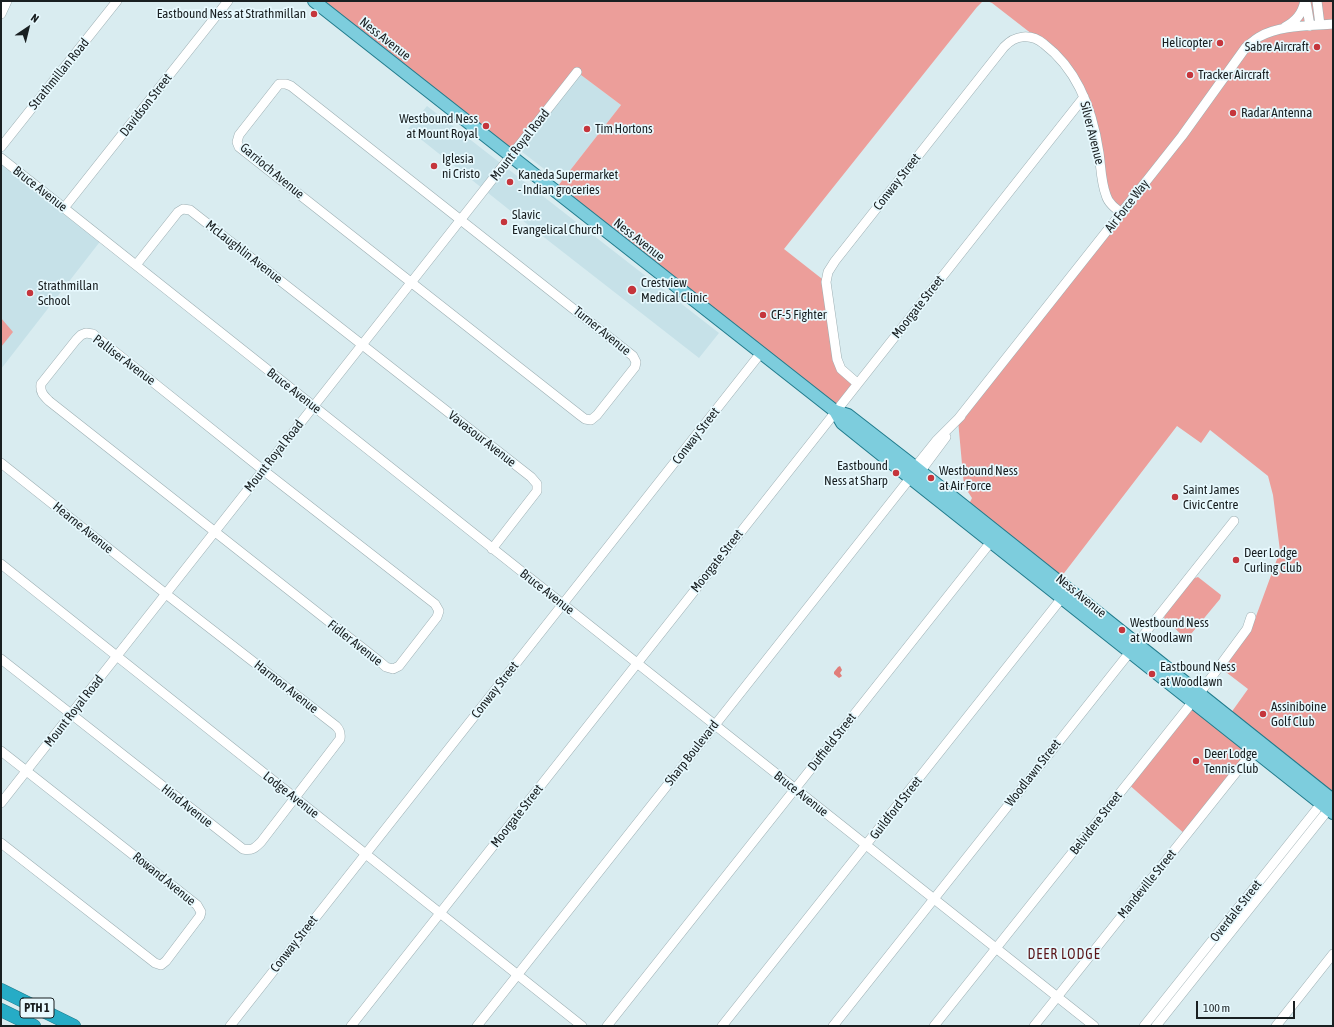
<!DOCTYPE html>
<html>
<head>
<meta charset="utf-8">
<style>
  body { margin:0 }
  #map { position:relative; width:1334px; height:1027px; overflow:hidden; background:#d9ecf0; font-family:"Asap Condensed",sans-serif }
  canvas { display:block }
  .frame { position:absolute; inset:0; border:2px solid #191f21; pointer-events:none }
  .north { position:absolute; left:8px; top:8px; width:40px; height:40px; -webkit-text-stroke:3px #e7f9fe; paint-order:stroke; rotate:35deg; font-size:11px; font-weight:700; line-height:16px; text-align:center; color:#191f21 }
  .north::after { content:''; display:block; margin:auto; width:14px; height:18px; background:#191f21; clip-path:polygon(50% 0,100% 100%,50% 72%,0 100%) }
  .scale { position:absolute; left:1196px; top:1001px; width:99px; height:18px; box-sizing:border-box; border:2px solid #191f21; border-top:0; padding-left:5px; font-size:12px; line-height:14px; white-space:nowrap; color:#191f21; -webkit-text-stroke:3px #e7f9fe; paint-order:stroke }
</style>
</head>
<body>
<div id="map">
<canvas width="1334" height="1027"></canvas>
<div class="frame"></div>
<div class="north">N</div>
<div class="scale">100 m</div>
</div>
<script>
const c = document.querySelector('canvas').getContext('2d');
c.lineJoin = 'round';
function fill(path, color) {
  c.fillStyle = color;
  c.fill(path, 'evenodd');
}
function strokePath(path, color, width, dash) {
  c.strokeStyle = color;
  c.lineWidth = width;
  c.lineCap = dash ? 'butt' : 'round';
  c.setLineDash(dash || []);
  c.stroke(path);
}
function label(font, color, halo, rows, align = 'center') {
  c.font = font + ' "Asap Condensed",sans-serif';
  c.lineWidth = 3.5;
  c.setLineDash([]);
  c.textBaseline = 'middle';
  c.strokeStyle = halo;
  c.fillStyle = color;
  for (const [text, x, y, turn = 0] of rows) {
    c.save();
    c.translate(x, y);
    c.rotate((+turn || 0) * Math.PI / 180);
    c.textAlign = isNaN(turn) ? turn : align;
    if (halo) c.strokeText(text, 0, 0);
    c.fillText(text, 0, 0);
    c.restore();
  }
}
const built = new Path2D(`
  M577 72 621 105 561 182 517 148Z
  M427 106 719 333 699 358 527 224 408 129Z
  M1 158 102 239 1 369Z`);
const green = new Path2D(`
  M315 1H986L982 2 977 7 784 249 826 282 837 359 857 383 835 411 554 191 621 105 577 72 511 157Z
  M987 1H1333V800L1228 717 1248 689 1218 666 1255 619 1280 551 1273 495 1268 476 1210 430 1201 443 1177 426 1058 581 969 504 972 498 964 486 958 420 1122 213 1111 204 1084 97 1050 48 992 3Z
  M1 318 13 332 1 347Z
  M1198 577 1221 595 1220 599 1191 634 1185 638 1164 618 1167 609 1192 579Z
  M1192 702 1254 750 1186 835 1127 783Z`);
const water = new Path2D(`
  M840 666 842 670 840 673 842 676 839 678 834 674V672L838 667Z`);
const minor = new Path2D(`
  M1317 1 1320 25
  M1306 2 1310 26
  M1 14 7 1
  M1285 27C1296 21 1302 14 1305 1
  M279 84H286L291 86 633 356 636 362 635 367 597 415 591 420 585 419 581 416 239 147 237 142 239 135Z
  M1 147 117 1
  M1 158 1094 1026
  M64 208 228 1
  M136 265 178 212 183 209 190 210 531 477 537 484V491L492 549
  M86 333 93 334 99 339 263 470 435 604 439 611 437 617 399 666 393 669 386 667 379 661 49 401C43 395 40 392 41 384L76 340 81 335Z
  M857 383 841 369 837 359 826 282 828 272 835 261 1004 47C1015 35 1031 33 1044 44 1078 70 1093 112 1099 153 1101 167 1101 182 1106 195 1108 203 1115 208 1122 213
  M958 419 1182 136 1246 47C1250 44 1254 40 1259 37 1280 25 1309 26 1333 24
  M1 463 166 594 336 726C340 730 341 733 340 739L261 842C255 848 252 851 243 849L1 659
  M917 476 946 437
  M1 564 582 1026
  M1 751 197 905 201 912 200 916 166 961 161 965 155 963 1 843
  M1 803 577 72
  M230 1026 760 354
  M351 1026 1084 97
  M477 1026 907 482 908 476 936 441 961 416
  M607 1026 994 538
  M722 1026 1065 594
  M833 1026 1234 521
  M934 1026 1202 690 1247 629 1251 617
  M1034 1026 1258 745
  M1144 1026 1324 800
  M1156 1026 1332 805
  M1276 1026 1333 954`);
const major = new Path2D(`
  M314 1 835 411 842 423 908 476 1333 813
  M835 411 848 415 915 467 1333 800`);
const highway = new Path2D(`
  M1 990 74 1026
  M1 1010 34 1026`);
const markers = [
  [314,14,4,"#c5353c"],
  [1220,43,4,"#c5353c"],
  [1317,47,4,"#c5353c"],
  [1190,75,4,"#c5353c"],
  [1233,113,4,"#c5353c"],
  [486,126,4,"#c5353c"],
  [587,129,4,"#c5353c"],
  [434,166,4,"#c5353c"],
  [510,182,4,"#c5353c"],
  [504,222,4,"#c5353c"],
  [632,290,5,"#c5353c"],
  [30,293,4,"#c5353c"],
  [763,315,4,"#c5353c"],
  [896,473,4,"#c5353c"],
  [931,478,4,"#c5353c"],
  [1175,497,4,"#c5353c"],
  [1236,560,4,"#c5353c"],
  [1122,630,4,"#c5353c"],
  [1152,674,4,"#c5353c"],
  [1263,714,4,"#c5353c"],
  [1196,761,4,"#c5353c"]
];
const shields = [
  [37,1008,34]
];
const shieldNames = [
  ["PTH 1",37,1008]
];
const poiNames = [
  ["Eastbound Ness at Strathmillan",306,14,"right"],
  ["Helicopter",1212,43,"right"],
  ["Sabre Aircraft",1309,47,"right"],
  ["Tracker Aircraft",1198,75],
  ["Radar Antenna",1241,113],
  ["Westbound Ness",478,119,"right"],
  ["at Mount Royal",478,134,"right"],
  ["Tim Hortons",595,129],
  ["Iglesia",442,159],
  ["ni Cristo",442,174],
  ["Kaneda Supermarket",518,175],
  ["- Indian groceries",518,190],
  ["Slavic",512,215],
  ["Evangelical Church",512,230],
  ["Crestview",641,283],
  ["Medical Clinic",641,298],
  ["Strathmillan",38,286],
  ["School",38,301],
  ["CF-5 Fighter",771,315],
  ["Eastbound",888,466,"right"],
  ["Ness at Sharp",888,481,"right"],
  ["Westbound Ness",939,471],
  ["at Air Force",939,486],
  ["Saint James",1183,490],
  ["Civic Centre",1183,505],
  ["Deer Lodge",1244,553],
  ["Curling Club",1244,568],
  ["Westbound Ness",1130,623],
  ["at Woodlawn",1130,638],
  ["Eastbound Ness",1160,667],
  ["at Woodlawn",1160,682],
  ["Assiniboine",1271,707],
  ["Golf Club",1271,722],
  ["Deer Lodge",1204,754],
  ["Tennis Club",1204,769]
];
const streetNames = [
  ["Ness Avenue",385,39,38],
  ["Strathmillan Road",59,74,-51],
  ["Davidson Street",146,105,-52],
  ["Silver Avenue",1092,133,76],
  ["Mount Royal Road",520,145,-52],
  ["Garrioch Avenue",272,171,40],
  ["Conway Street",897,182,-52],
  ["Bruce Avenue",40,189,38],
  ["Air Force Way",1127,206,-52],
  ["Ness Avenue",639,240,38],
  ["McLaughlin Avenue",244,252,38],
  ["Moorgate Street",918,307,-52],
  ["Turner Avenue",602,331,39],
  ["Palliser Avenue",124,360,37],
  ["Bruce Avenue",294,391,38],
  ["Conway Street",696,436,-52],
  ["Vavasour Avenue",482,439,38],
  ["Mount Royal Road",274,456,-52],
  ["Hearne Avenue",83,528,39],
  ["Moorgate Street",717,561,-52],
  ["Bruce Avenue",547,592,38],
  ["Ness Avenue",1081,596,39],
  ["Fidler Avenue",355,643,38],
  ["Harmon Avenue",286,687,38],
  ["Conway Street",495,690,-52],
  ["Mount Royal Road",74,711,-52],
  ["Duffield Street",832,742,-52],
  ["Sharp Boulevard",692,753,-52],
  ["Woodlawn Street",1033,773,-52],
  ["Bruce Avenue",801,794,38],
  ["Lodge Avenue",291,795,38],
  ["Hind Avenue",187,806,38],
  ["Guildford Street",896,808,-52],
  ["Moorgate Street",517,816,-52],
  ["Belvidere Street",1096,823,-52],
  ["Rowand Avenue",164,879,39],
  ["Mandeville Street",1147,884,-51],
  ["Overdale Street",1236,911,-52],
  ["Conway Street",294,944,-52]
];
const neighbourhoodNames = [
  ["DEER LODGE",1064,955]
];
fill(built, '#c6e1e8');
fill(green, '#ec9e9a');
fill(water, '#e17e7a');
strokePath(minor, '#9caeb2', 10);
strokePath(major, '#217b8c', 14);
strokePath(highway, '#217b8c', 14);
strokePath(minor, '#fff', 9);
strokePath(major, '#7dcddd', 12);
strokePath(highway, '#26acc6', 13);
for (const [x, y, r, color] of markers) {
  const dot = new Path2D();
  dot.arc(x, y, r, 0, 2 * Math.PI);
  c.fillStyle = color;
  c.fill(dot);
  strokePath(dot, '#e7f9fe', 1.5);
}
for (const [x, y, w] of shields) {
  const box = new Path2D();
  box.roundRect(x - w / 2, y - 10, w, 20, 3);
  c.fillStyle = '#e7f9fe';
  c.fill(box);
  strokePath(box, '#191f21', 1);
}
label('bold 12px', '#191f21', null, shieldNames);
label('13px', '#191f21', '#e7f9fe', poiNames, 'left');
label('13px', '#191f21', '#e7f9fe', streetNames);
c.letterSpacing = '1px';
label('14px', '#5b1619', '#e7f9fe', neighbourhoodNames);
c.letterSpacing = '0px';
</script>
</body>
</html>
